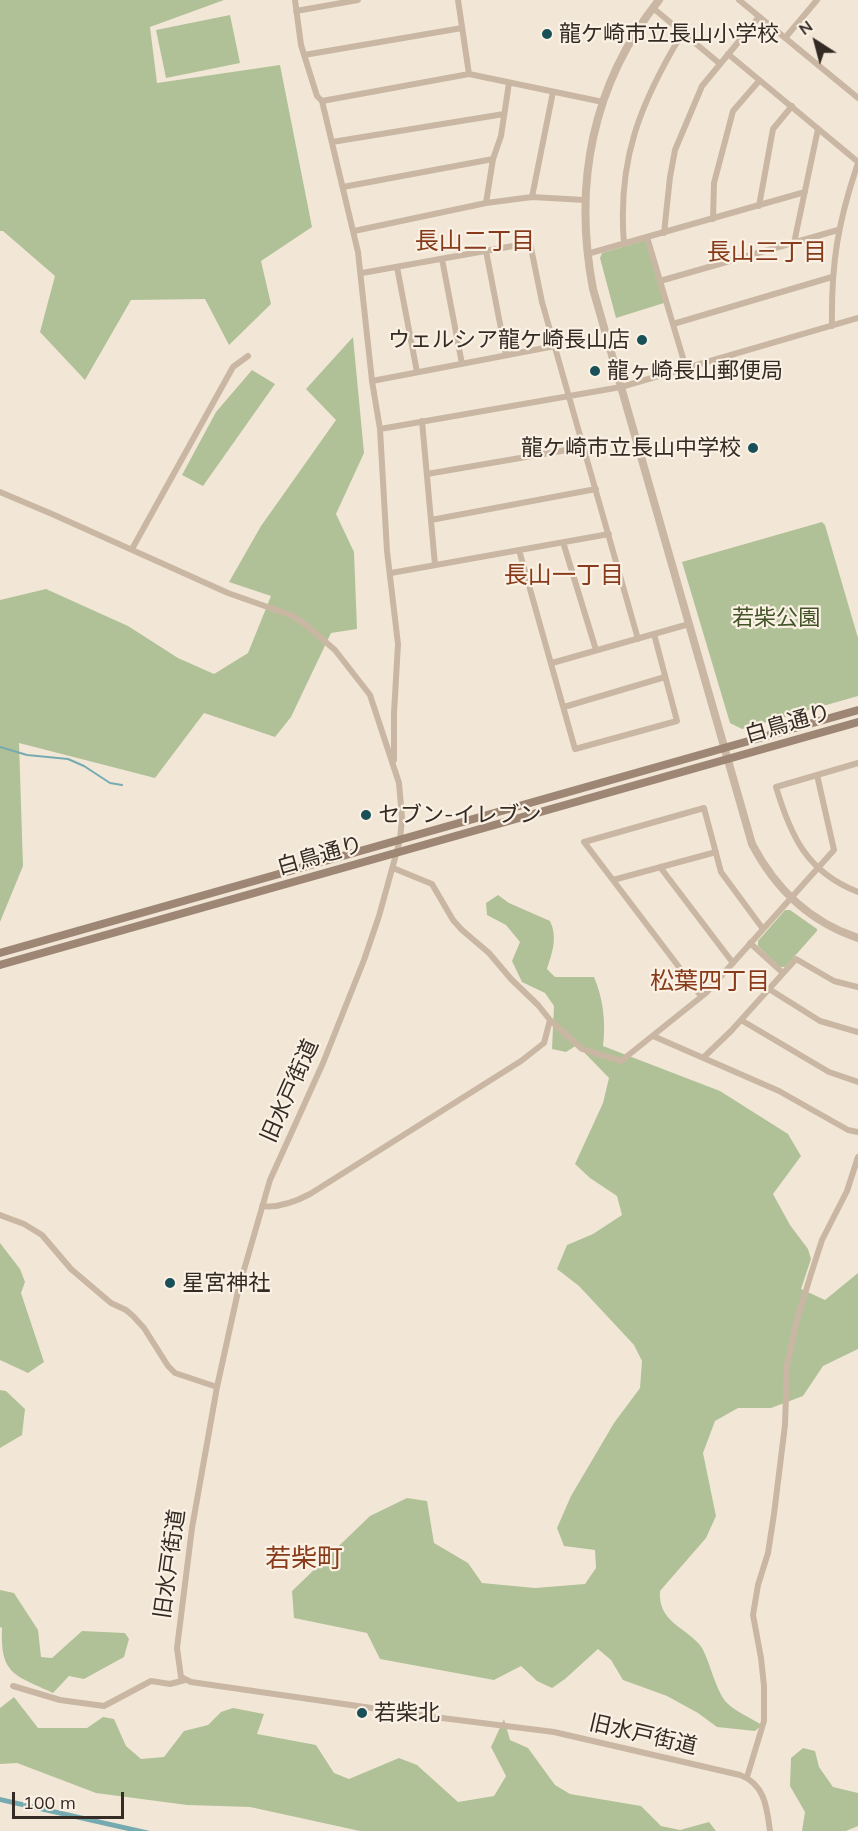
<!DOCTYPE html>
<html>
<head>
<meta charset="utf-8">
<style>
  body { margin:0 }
  #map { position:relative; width:858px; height:1831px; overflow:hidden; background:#f2e7d7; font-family:Mulish,sans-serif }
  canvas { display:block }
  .north { position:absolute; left:786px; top:12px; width:60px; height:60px; -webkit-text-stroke:4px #faf1e4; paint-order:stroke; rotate:324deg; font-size:16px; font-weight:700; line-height:24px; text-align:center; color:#352b25 }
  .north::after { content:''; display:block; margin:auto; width:21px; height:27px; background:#352b25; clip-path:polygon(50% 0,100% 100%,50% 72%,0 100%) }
  .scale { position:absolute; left:12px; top:1792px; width:112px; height:27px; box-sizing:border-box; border:3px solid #352b25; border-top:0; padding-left:8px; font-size:18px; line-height:21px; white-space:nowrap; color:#352b25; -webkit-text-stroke:4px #faf1e4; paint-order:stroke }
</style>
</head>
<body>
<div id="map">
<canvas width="858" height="1831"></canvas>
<div class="north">N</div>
<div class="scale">100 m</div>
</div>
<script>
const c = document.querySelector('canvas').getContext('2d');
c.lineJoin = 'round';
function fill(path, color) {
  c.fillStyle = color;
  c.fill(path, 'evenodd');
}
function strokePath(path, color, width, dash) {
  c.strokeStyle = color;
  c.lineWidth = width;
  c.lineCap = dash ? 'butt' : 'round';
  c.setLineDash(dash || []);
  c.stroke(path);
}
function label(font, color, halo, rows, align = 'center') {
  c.font = font + ' Mulish,"Noto Sans JP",sans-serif';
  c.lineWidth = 4.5;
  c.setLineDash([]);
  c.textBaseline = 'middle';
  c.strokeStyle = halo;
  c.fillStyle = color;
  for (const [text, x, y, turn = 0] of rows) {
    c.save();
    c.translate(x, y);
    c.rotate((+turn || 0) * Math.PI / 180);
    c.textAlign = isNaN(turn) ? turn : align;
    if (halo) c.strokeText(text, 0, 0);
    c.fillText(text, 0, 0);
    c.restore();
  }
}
const green = new Path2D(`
  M0 0H224L150 27 157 83 280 65 312 227 261 261 271 304 229 345 205 299 131 300 85 380 40 332 55 276 3 231H0Z
  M230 15 240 63 166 78 156 30Z
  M646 240 664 303 616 318 600 258 602 253Z
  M353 337 364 453 336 514 354 552 357 629 331 633 291 717 275 737 204 713 155 778 19 743 23 866 0 922V600L46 589 128 626 178 658 214 674 248 653 271 596 229 582 261 526 336 420 306 389Z
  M252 370 275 384 203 486 182 475 216 412Z
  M822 522 825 525 858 638V696L742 729 730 723 682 562Z
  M498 895 509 903 550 921C558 938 552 953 547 969L555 977H594C603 998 606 1022 603 1046L720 1091 788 1134 801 1156 773 1194 790 1225 808 1249 811 1259 801 1289 825 1300 858 1273V1349L823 1366 803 1396 771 1408H738L715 1421 703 1453 716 1516 706 1538 660 1591C658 1621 683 1626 699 1644 709 1655 714 1689 727 1703 736 1712 751 1718 762 1725L755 1731 717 1727 698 1713 667 1696 623 1680 611 1660 598 1649 565 1679 552 1688 537 1681 521 1666 494 1680 380 1659 367 1633 294 1618 292 1591 370 1516 407 1498 427 1501 434 1543 468 1563 482 1583 535 1588 585 1584 596 1568 595 1550 564 1546 557 1528 571 1496 614 1423 640 1388 642 1361 634 1345 579 1286 557 1269 567 1245 593 1234 622 1215 617 1196 590 1178 575 1164 603 1103 609 1078 577 1045 566 1052 552 1049 554 1006 545 993 522 982 512 961 520 942 506 925 487 915 486 903Z
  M785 910H790L817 929V931L785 967H780L758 946V941Z
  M0 1243 20 1269 25 1282 21 1293 44 1362 28 1373 0 1360Z
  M0 1390 6 1391 25 1409 22 1435 0 1448Z
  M0 1590 14 1593 38 1630 41 1657 52 1658 82 1631 125 1633 129 1639 124 1657 84 1679 69 1676 53 1693C16 1675 0 1676 2 1628L0 1627Z
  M14 1697 38 1728H87L103 1717 114 1719 126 1746 141 1759 164 1757 184 1731 208 1725 221 1712 233 1708 264 1714 257 1734 316 1745 334 1773 349 1779 399 1758 417 1765 458 1802 494 1796 506 1776 491 1747 504 1719 510 1740 528 1748 555 1785 570 1794 641 1806 661 1826 680 1830 709 1822 716 1831H360L250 1807 187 1805 96 1793 17 1763 0 1764V1708Z
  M803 1748 815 1751 819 1767 833 1787 858 1793V1826L846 1831H802L805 1812 790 1786 791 1758Z`);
const water = new Path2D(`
  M0 1797 150 1831H128L0 1802Z`);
const stream = new Path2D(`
  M0 747 27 755 68 759 84 766 110 783 122 785`);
const minor = new Path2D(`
  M295 0 301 45 317 96 322 101 358 252 372 381 380 429 387 551 398 644 394 713V760
  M458 0 469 74 603 102
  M739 0 858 98
  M653 8 719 63
  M296 11 358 0
  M785 38 817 0
  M728 54 858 162
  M304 55 462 28
  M322 101 469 74
  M332 142 504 114
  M343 187 493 159
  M532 197 553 92
  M486 203 493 159 501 136 509 83
  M759 206 773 129 792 106
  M713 219 714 183 733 111 759 81
  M354 231 486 203 532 197 585 200
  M664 233 670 177 675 150 702 86 759 17
  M647 237 686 368
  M794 243 818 129
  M624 244C617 160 640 103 683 32
  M486 251 506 355
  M587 254 805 192
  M442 259 462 364
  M397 267 417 372
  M362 273 530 243 542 302 638 639
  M660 281 838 230
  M673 324 832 277
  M832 326C831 263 838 222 858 163
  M372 381 555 346
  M422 421 435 565
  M380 429 621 387 858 318
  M427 474 584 447
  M0 492 52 514 228 593 293 616 306 625 335 650 370 695 399 783 402 818 400 840 379 916 364 960 323 1063 270 1180 239 1287 217 1387 192 1528 177 1648 181 1677 191 1682 434 1717 554 1732 740 1775C765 1784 767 1808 770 1831
  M431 520 596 489
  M563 542 596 650
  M132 549 233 367 248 356
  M519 550 575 749 677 721 654 634
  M391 573 609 534
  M552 663 689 624
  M564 707 665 677
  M858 763 776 787C791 837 807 872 858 892
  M660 867 733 963
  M613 880 716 852
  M750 943 783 973
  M769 989 820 1021 858 1032
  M701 996 584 842 704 808 721 872 763 929
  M550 1020 582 1049 621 1061 706 993 834 850 817 775
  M741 1020 829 1072 858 1082
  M653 1036 779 1091 848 1130 858 1132
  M704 1057 731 1031 796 959 834 981 858 987
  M262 1206C278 1208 295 1202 310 1194L521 1061 544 1043 550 1020 538 1005 511 979 489 953 462 930 453 920 432 884 393 868
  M0 1215 24 1224 42 1235 71 1269 111 1303 126 1310 133 1316 144 1328 168 1366 175 1373 217 1387
  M13 1686 60 1700 104 1706 151 1681 170 1684 185 1680
  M747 1777 764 1721V1686L761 1658 753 1615 758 1585 768 1553 774 1514 785 1425 787 1365 797 1320 811 1274 822 1240 847 1191 858 1157`);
const tertiary = new Path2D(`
  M659 0C592 84 573 184 593 289L752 844C775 888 810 922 858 938`);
const secondary = new Path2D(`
  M0 953 858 710
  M0 965 858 722`);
const markers = [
  [547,34,6,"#195058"],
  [642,340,6,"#195058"],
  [595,371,6,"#195058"],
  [753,448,6,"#195058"],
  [366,815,6,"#195058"],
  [170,1283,6,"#195058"],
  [362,1713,6,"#195058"]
];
const poiNames = [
  ["龍ケ崎市立長山小学校",559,34],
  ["ウェルシア龍ケ崎長山店",630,340,"right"],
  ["龍ヶ崎長山郵便局",607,371],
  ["龍ケ崎市立長山中学校",741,448,"right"],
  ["セブン-イレブン",378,815],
  ["星宮神社",182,1283],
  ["若柴北",374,1713]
];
const parkNames = [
  ["若柴公園",776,618]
];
const streetNames = [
  ["白鳥通り",788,724,-16],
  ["白鳥通り",320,856,-16],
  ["旧水戸街道",290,1091,-66],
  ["旧水戸街道",170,1564,-82],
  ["旧水戸街道",643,1735,13]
];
const neighbourhoodNames = [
  ["長山二丁目",475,242],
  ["長山三丁目",767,253],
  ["長山一丁目",564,576],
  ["松葉四丁目",710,982]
];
const quarterNames = [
  ["若柴町",304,1559]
];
fill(green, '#b1c197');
fill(water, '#75abb0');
strokePath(stream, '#75abb0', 2);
strokePath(minor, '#cab7a3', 6);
strokePath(tertiary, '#cab7a3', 8);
strokePath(secondary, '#9e8674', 8);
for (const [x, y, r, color] of markers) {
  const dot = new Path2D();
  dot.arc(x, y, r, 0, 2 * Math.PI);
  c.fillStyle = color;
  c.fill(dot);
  strokePath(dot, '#faf1e4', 2);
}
label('22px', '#352b25', '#faf1e4', poiNames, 'left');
label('22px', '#425428', '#faf1e4', parkNames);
label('22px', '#352b25', '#faf1e4', streetNames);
label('24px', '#873b1b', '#faf1e4', neighbourhoodNames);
label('26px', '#873b1b', '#faf1e4', quarterNames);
</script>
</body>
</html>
